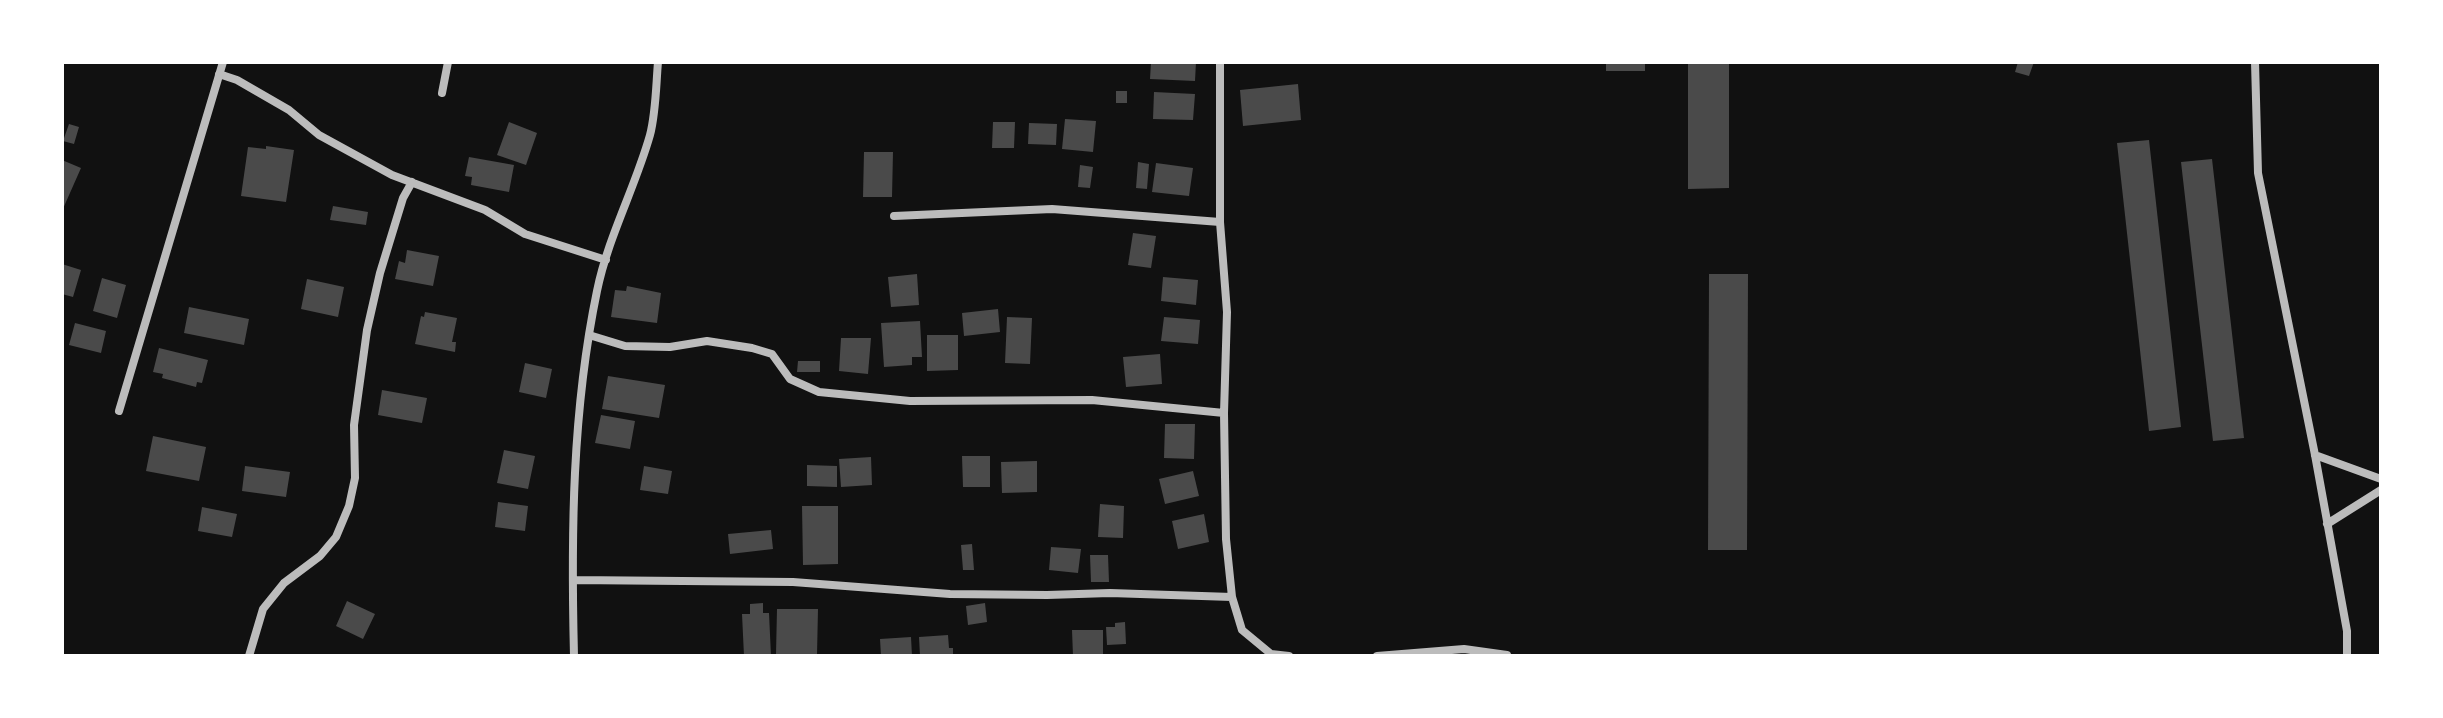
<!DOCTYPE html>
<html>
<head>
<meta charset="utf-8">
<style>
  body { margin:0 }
  #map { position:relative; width:2443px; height:718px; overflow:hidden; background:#111; font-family:Cabin,sans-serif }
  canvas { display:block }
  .frame { position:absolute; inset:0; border:64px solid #fff; pointer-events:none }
</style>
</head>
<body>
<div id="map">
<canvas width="2443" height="718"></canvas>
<div class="frame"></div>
</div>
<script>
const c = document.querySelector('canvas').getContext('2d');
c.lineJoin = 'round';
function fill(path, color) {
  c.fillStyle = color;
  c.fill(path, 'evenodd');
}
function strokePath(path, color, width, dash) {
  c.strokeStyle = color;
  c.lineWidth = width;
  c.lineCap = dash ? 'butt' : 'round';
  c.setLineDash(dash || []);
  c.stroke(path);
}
const building = new Path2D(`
  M1151 62H1196L1195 81 1150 79Z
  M1606 62H1645V71H1606Z
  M1688 62H1729V188L1688 189Z
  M2018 62H2034L2029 76 2015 72Z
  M1298 84 1301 120 1243 126 1240 90Z
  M1116 91H1127V103H1116Z
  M1154 92 1195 94 1193 120 1153 119Z
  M1065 119 1096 121 1093 152 1062 149Z
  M509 122 537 133 526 165 497 155Z
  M993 122H1015L1014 148H992Z
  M1029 123 1057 124 1056 145 1028 144Z
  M69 124 79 127 74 144 63 141Z
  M2149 140 2181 427 2149 431 2117 143Z
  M266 146 294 150 286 202 241 196 248 147 266 149Z
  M864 152H893L892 197H863Z
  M469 157 514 165 509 192 471 185 472 177 465 176Z
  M2212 159 2244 438 2213 441 2181 162Z
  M62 160 81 168 62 211Z
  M1138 162 1149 164 1147 189 1136 188Z
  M1156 163 1193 168 1189 196 1152 192Z
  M1080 165 1093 167 1090 188 1078 187Z
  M333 206 368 212 366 225 330 220Z
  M1133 233 1156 236 1151 268 1128 265Z
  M407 250 439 256 433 286 395 279 399 261 405 263Z
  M62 264 81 270 73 297 62 294Z
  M917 274 919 305 891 307 888 277Z
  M1709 274H1748L1747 550H1708Z
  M1163 277 1198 280 1196 305 1161 301Z
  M102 278 126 285 117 318 93 311Z
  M307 279 344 287 338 317 301 309Z
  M627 286 661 293 657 323 611 317 615 290 626 291Z
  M189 307 249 319 244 345 184 333Z
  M998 309 1000 332 964 336 962 313Z
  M425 312 457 318 452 342H456L455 352 415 344 421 316 424 317Z
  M1007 317 1032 318 1030 364 1005 363Z
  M1164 317 1200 320 1198 344 1161 341Z
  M920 321 922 357H912V365L884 367 881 323Z
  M75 323 106 331 101 353 69 345Z
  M927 335H958V370L927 371Z
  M841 338H871L868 374 839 371Z
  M159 348 208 360 202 383 197 382 196 387 162 378 163 374 153 372Z
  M1160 354 1162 384 1126 387 1123 357Z
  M798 361H820V372H797Z
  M525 363 552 369 546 398 519 392Z
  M608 376 665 385 659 418 602 409Z
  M382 390 427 398 422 423 378 415Z
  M601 415 635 421 630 449 595 443Z
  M1165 424H1195L1194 459 1164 458Z
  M153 436 206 447 199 481 146 471Z
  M504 450 535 456 528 489 497 483Z
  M962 456H990V487H963Z
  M871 457 872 485 841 487 839 459Z
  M1037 461V492L1002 493 1001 462Z
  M807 465 837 466V487L807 486Z
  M245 466 290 472 286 497 242 491Z
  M644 466 672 471 668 494 640 490Z
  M1193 471 1199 496 1165 504 1159 479Z
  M498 502 528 506 525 531 495 527Z
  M1100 504 1124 506 1123 538 1098 537Z
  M802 506H838V564L803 565Z
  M202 507 237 514 232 537 198 531Z
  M1204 514 1209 542 1178 549 1172 521Z
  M771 530 773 549 730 554 728 534Z
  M972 544 974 570H963L961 545Z
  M1051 547 1081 549 1078 573 1049 570Z
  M1090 555H1108L1109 582H1091Z
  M347 601 375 614 363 639 336 626Z
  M763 603V613H769L771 656H744L742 614H750V604Z
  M985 603 987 622 968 625 966 606Z
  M777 609H818L817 655 776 654Z
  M1125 622 1126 644 1107 645 1106 627H1115V623Z
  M1072 630H1103V656H1073Z
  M948 635 949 648H953V656H920L919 637Z
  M911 637 912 656H881L880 639Z`);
const minor = new Path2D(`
  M1220 62V222L1227 312 1224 413 1226 539 1232 597 1242 630 1271 654 1289 656
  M2255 62 2258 173 2315 455 2347 631V656
  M219 74 237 80 289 110 319 135 392 175 485 210 525 234 606 260
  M442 93 448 62
  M894 216 1052 209 1220 222
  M589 335 625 346 670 347 707 341 752 348 772 354 790 379 819 392 910 401 1092 400 1224 413
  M119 411 223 62
  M2315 455 2381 479
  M2327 524 2381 490
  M573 580 793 582 950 594 1047 595 1110 593 1232 597
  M249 656 263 609 284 583 320 556 336 537 349 506 355 478 354 425 367 330 380 273 403 198 412 182
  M574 656C571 534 572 411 597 291 608 237 635 188 650 135 656 112 656 85 658 62
  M1377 656 1464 649 1507 655`);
fill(building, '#4a4a4a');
strokePath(minor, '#bcbcbc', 8);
</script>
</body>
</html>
